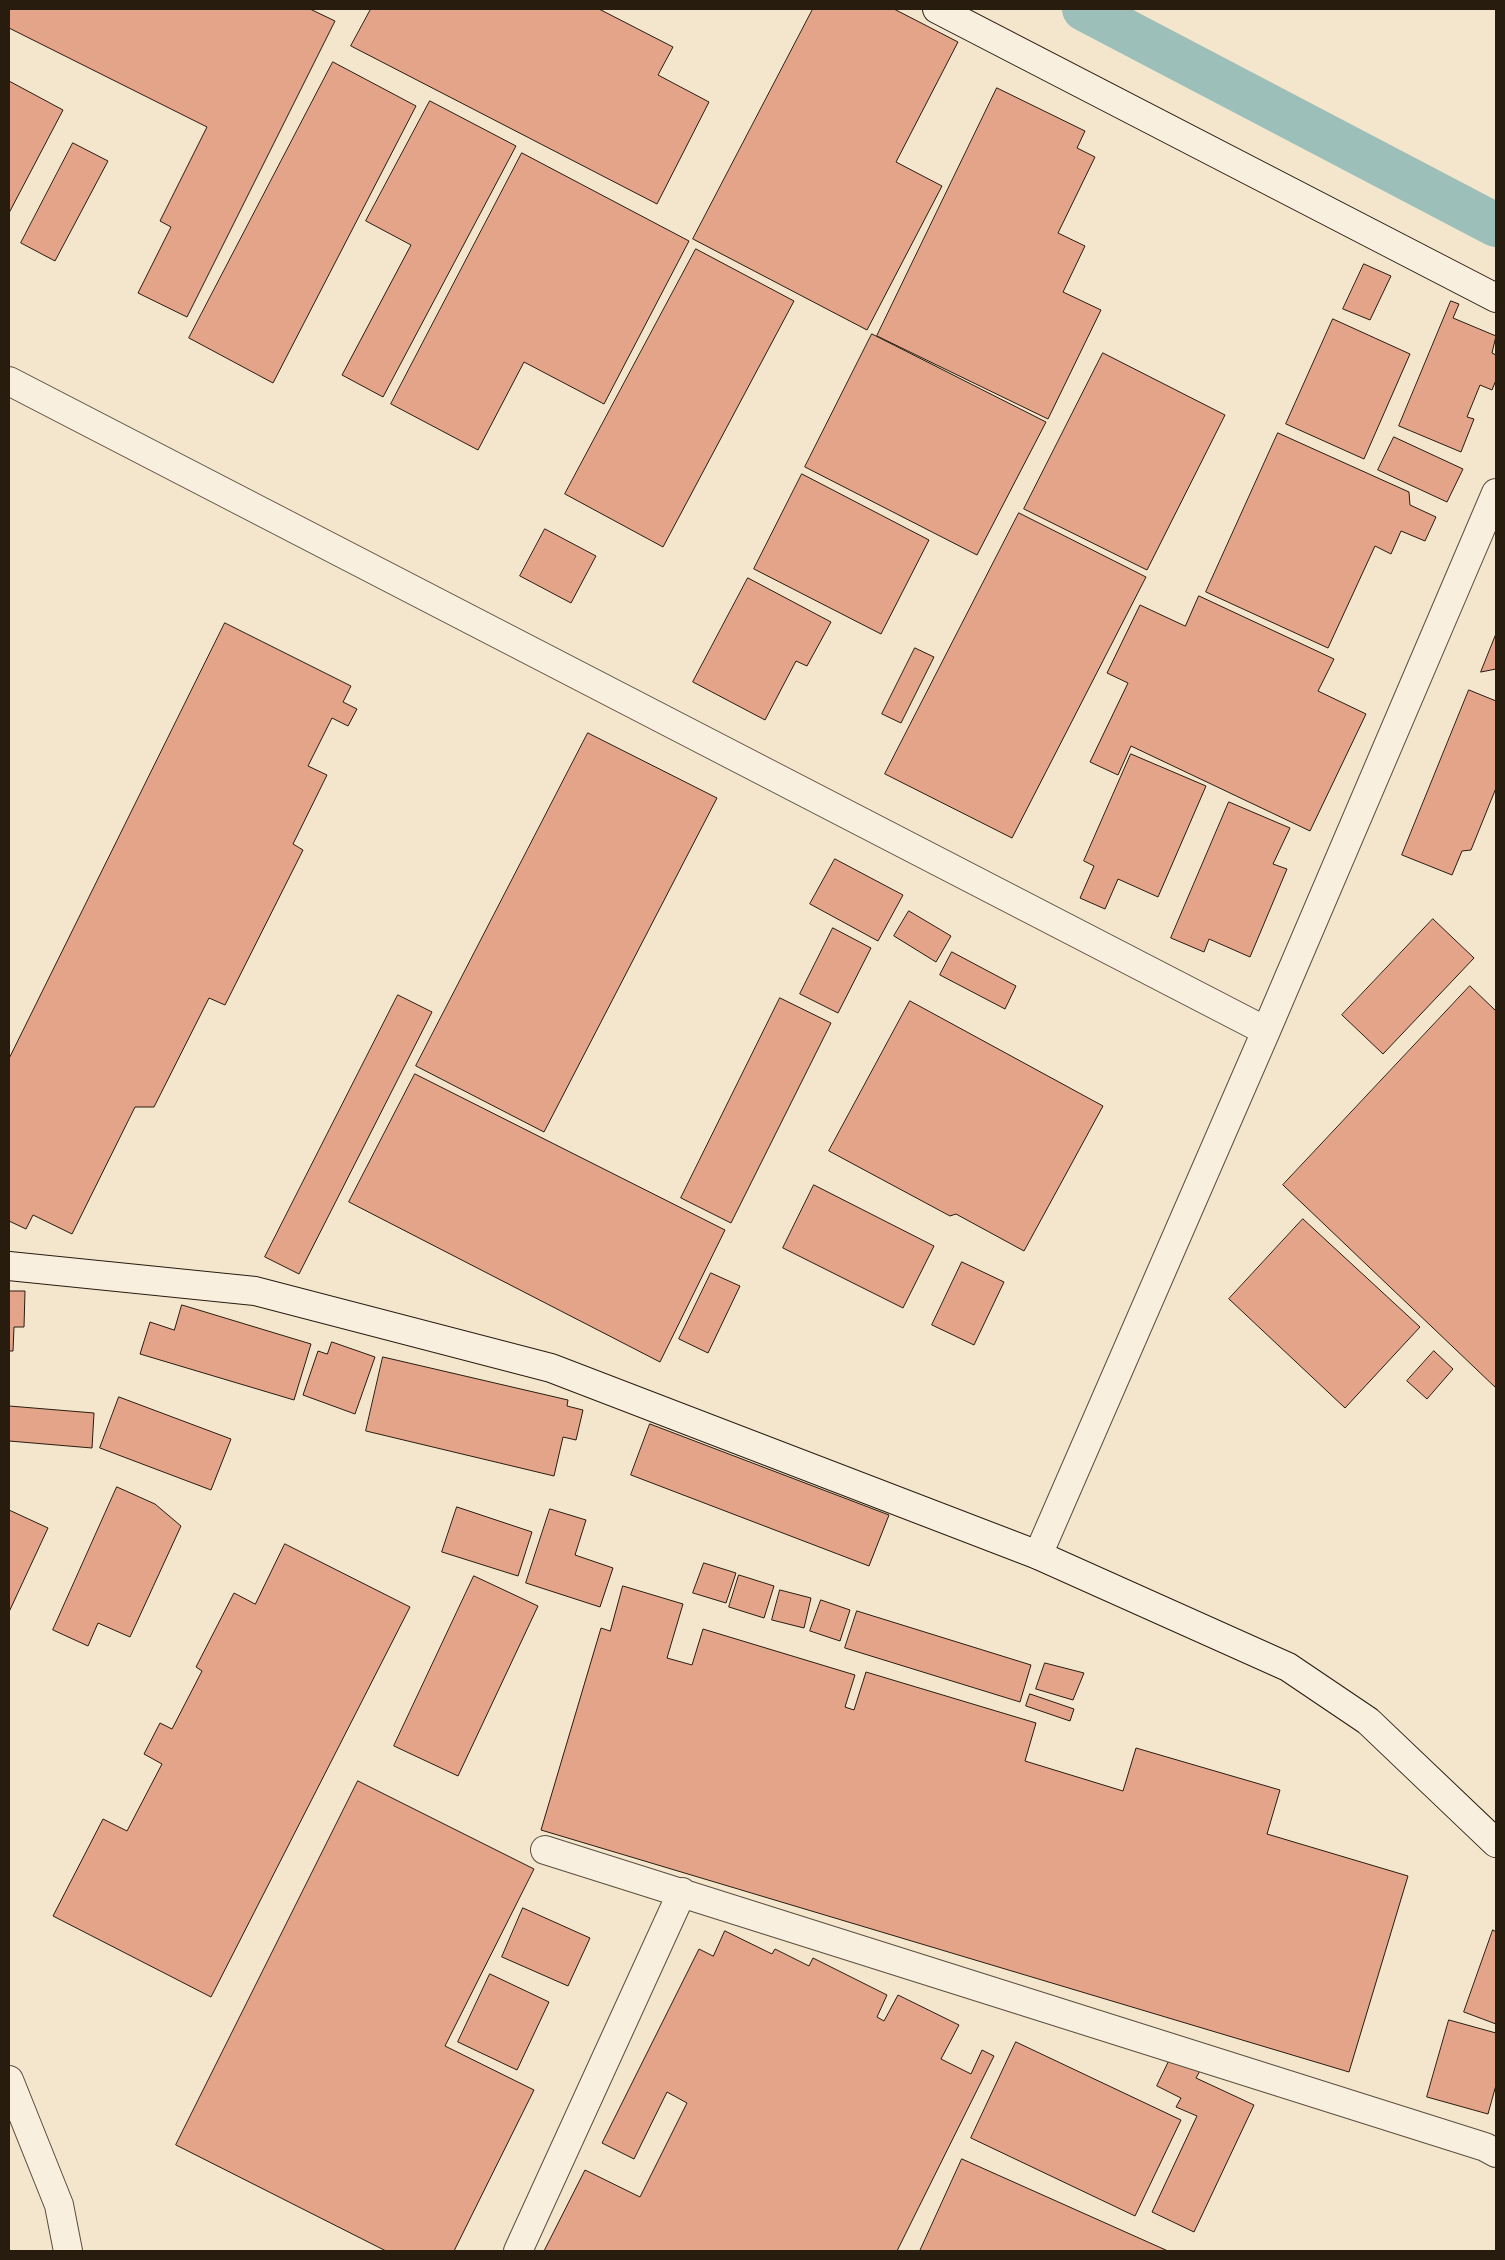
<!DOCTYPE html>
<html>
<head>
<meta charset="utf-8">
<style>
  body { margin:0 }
  #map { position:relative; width:1505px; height:2260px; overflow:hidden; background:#f4e6cd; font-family:"Sorts Mill Goudy",serif }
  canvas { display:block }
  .frame { position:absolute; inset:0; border:10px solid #281c0f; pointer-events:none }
</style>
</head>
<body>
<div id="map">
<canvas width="1505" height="2260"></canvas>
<div class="frame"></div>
</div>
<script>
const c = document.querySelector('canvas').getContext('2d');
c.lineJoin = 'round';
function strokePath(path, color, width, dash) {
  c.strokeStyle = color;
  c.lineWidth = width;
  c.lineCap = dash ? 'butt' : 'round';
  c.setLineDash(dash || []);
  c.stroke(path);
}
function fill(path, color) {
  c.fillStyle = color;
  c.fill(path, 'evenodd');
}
const canal = new Path2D(`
  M1084 9 1496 225`);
const building = new Path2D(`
  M9 9H310L335 21 187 317 138 293 171 227 160 221 207 127 9 28Z
  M371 9H599L673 47 658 75 709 102 657 204 351 46Z
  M813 9H894L958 42 896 162 942 186 867 330 693 239Z
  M333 62 416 106 273 383 189 338Z
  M9 81 63 110 9 213Z
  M997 88 1085 131 1077 148 1095 157 1058 233 1085 246 1063 292 1101 310 1048 419 877 336Z
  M430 101 516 146 383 397 342 375 411 245 366 221Z
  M73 143 108 161 55 261 21 243Z
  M522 153 689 241 604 404 524 362 478 450 391 404Z
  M696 249 794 301 663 547 565 494Z
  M1364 264 1391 276 1370 320 1343 309Z
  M1451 301 1459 304 1453 318 1496 336 1492 353 1496 355V380L1492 390 1480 385 1467 417 1474 419 1461 452 1399 426Z
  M1333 319 1410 354 1364 459 1286 424Z
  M872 334 1046 422 977 555 805 467Z
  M1103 353 1225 415 1147 570 1024 509Z
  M1278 433 1409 492 1410 505 1436 517 1425 541 1401 531 1391 554 1375 546 1328 648 1206 592Z
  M1394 437 1463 469 1447 502 1378 470Z
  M802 474 929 540 881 634 754 569Z
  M1019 513 1146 577 1012 838 885 774Z
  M545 529 596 556 571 603 520 576Z
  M748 578 831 622 807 666 796 661 765 720 693 682Z
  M1199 596 1334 659 1318 691 1366 714 1310 831 1131 746 1118 775 1090 762 1128 683 1107 673 1140 605 1185 626Z
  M225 623 351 686 343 702 357 709 348 726 332 718 308 766 327 775 293 844 303 850 225 1005 209 998 154 1107H135L72 1234 33 1215 26 1229 9 1221V1059Z
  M1496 634V669L1481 672Z
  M915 648 934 657 901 723 882 714Z
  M1469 690 1496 701V788L1471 850 1462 851 1452 875 1402 855Z
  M588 733 717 798 544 1132 416 1066Z
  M1131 754 1206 786 1158 897 1118 879 1105 909 1080 898 1094 866 1084 861Z
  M1229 802 1290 828 1273 864 1287 869 1250 957 1209 939 1204 952 1171 938Z
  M835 859 903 895 878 941 810 904Z
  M909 911 951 936 936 962 894 936Z
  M1433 919 1474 958 1383 1054 1342 1015Z
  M833 928 871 948 838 1013 800 994Z
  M952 952 1016 986 1005 1009 940 975Z
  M1470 986 1496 1011V1388L1283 1185Z
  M398 995 432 1012 299 1274 265 1257Z
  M780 998 831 1023 731 1223 681 1198Z
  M910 1001 1103 1106 1024 1251 956 1214 950 1216 829 1151Z
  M415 1074 725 1230 660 1362 349 1202Z
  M814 1185 934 1246 903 1308 783 1248Z
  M1303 1219 1420 1327 1345 1408 1229 1299Z
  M962 1262 1004 1282 974 1345 932 1325Z
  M711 1273 740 1286 708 1353 679 1339Z
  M9 1291H25L24 1327H14L13 1351H9Z
  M182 1305 311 1344 294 1400 140 1354 150 1322 174 1330Z
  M332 1342 375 1357 355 1414 303 1395 318 1351 327 1354Z
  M1434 1351 1453 1369 1427 1399 1407 1381Z
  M383 1357 568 1400 567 1406 583 1410 576 1440 563 1437 554 1476 366 1431Z
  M119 1397 231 1439 211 1490 100 1448Z
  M9 1406 94 1413 92 1448 9 1441Z
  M650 1424 889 1515 869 1566 631 1475Z
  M117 1487 155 1504 181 1526 130 1637 98 1623 88 1646 53 1630Z
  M457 1507 532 1532 518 1576 442 1552Z
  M550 1509 586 1520 575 1555 613 1568 600 1607 526 1583Z
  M9 1510 48 1528 9 1612Z
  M285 1544 410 1607 211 1997 53 1916 103 1819 127 1831 162 1764 144 1754 160 1723 172 1729 202 1671 196 1667 234 1593 255 1604Z
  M704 1563 736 1573 726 1603 693 1593Z
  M739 1575 774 1586 764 1618 729 1607Z
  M474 1576 538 1606 458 1776 394 1746Z
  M623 1586 683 1604 667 1658 692 1665 703 1629 855 1675 845 1707 854 1710 866 1672 1036 1723 1025 1761 1123 1791 1136 1748 1280 1790 1267 1834 1408 1876 1349 2072 541 1830 601 1628 610 1631Z
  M780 1590 811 1598 804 1628 772 1620Z
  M821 1600 850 1610 840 1641 810 1631Z
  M857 1611 1031 1665 1020 1702 845 1648Z
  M1045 1663 1084 1673 1073 1700 1036 1689Z
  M1030 1694 1074 1709 1070 1721 1026 1706Z
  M358 1781 534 1869 445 2046 534 2090 454 2251H386L176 2145Z
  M523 1908 590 1938 568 1986 502 1957Z
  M1493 1930 1496 1932V2024L1464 2012Z
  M725 1931 772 1954 775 1949 809 1966 813 1958 887 1995 877 2017 884 2021 898 1995 959 2025 941 2059 971 2074 982 2050 994 2056 897 2251H544L585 2170 640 2197 687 2103 667 2092 634 2159 602 2143 699 1949 713 1956Z
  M490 1974 549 2002 517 2070 458 2042Z
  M1449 2020 1496 2033V2085L1488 2114 1427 2097Z
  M1016 2042 1181 2120 1135 2216 971 2138Z
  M1172 2055 1201 2069 1196 2078 1254 2105 1194 2232 1152 2212 1197 2116 1176 2107 1181 2098 1157 2086Z
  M962 2159 1168 2251H920Z`);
const street = new Path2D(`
  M9 381 1266 1031
  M1038 1555 1266 1031 1496 493
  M545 1850 1485 2147 1496 2153
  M9 2080 59 2205 68 2251
  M518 2251 682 1892`);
const secondary = new Path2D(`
  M937 9 1496 298
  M9 1266 255 1291 551 1368 1038 1555 1288 1667 1368 1721 1496 1843`);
strokePath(canal, '#9cbfb9', 44);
fill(building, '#e4a48a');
strokePath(building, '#281c0f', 1);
strokePath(street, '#5b4e3e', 30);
strokePath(secondary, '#281c0f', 30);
strokePath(street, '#f8efde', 28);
strokePath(secondary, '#f8efde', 28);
</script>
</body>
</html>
